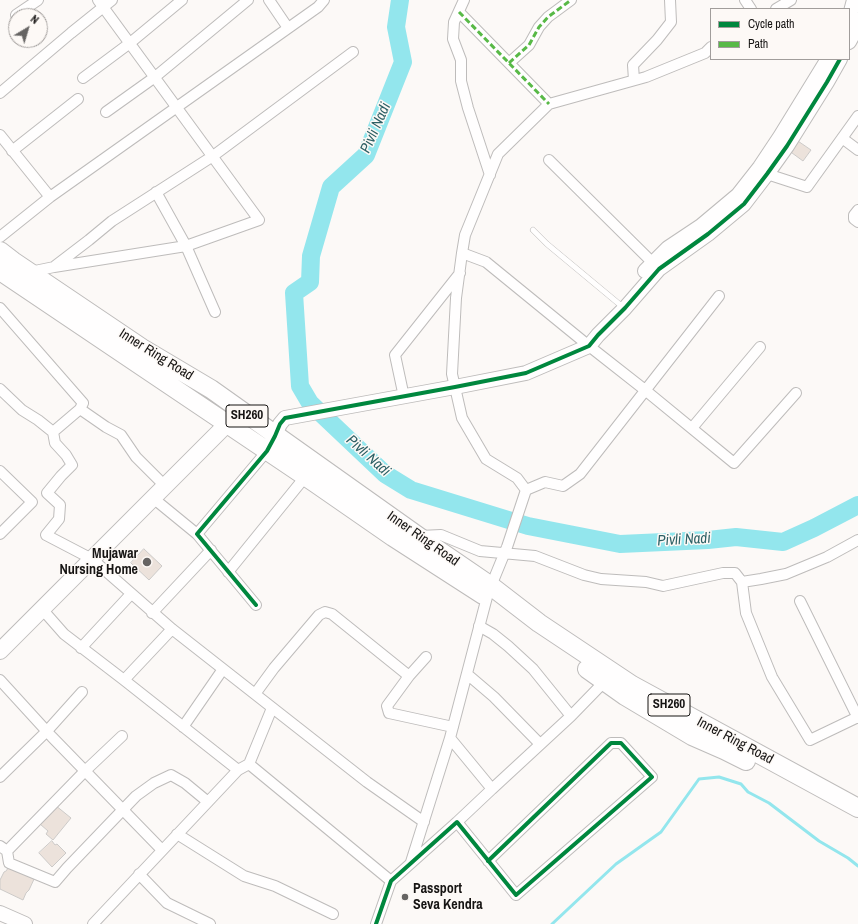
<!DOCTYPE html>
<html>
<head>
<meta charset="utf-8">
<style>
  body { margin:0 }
  #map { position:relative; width:858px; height:924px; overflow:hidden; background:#fcf9f7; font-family:"Archivo Narrow",sans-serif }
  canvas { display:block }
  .legend { position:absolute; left:710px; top:8px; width:140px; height:52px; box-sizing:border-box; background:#fdf9f6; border:1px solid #a19d9b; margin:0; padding:5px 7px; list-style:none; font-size:12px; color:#161413 }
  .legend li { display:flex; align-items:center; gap:8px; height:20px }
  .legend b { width:20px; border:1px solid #a19d9b }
  .north { position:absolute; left:8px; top:8px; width:40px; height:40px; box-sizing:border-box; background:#fdf9f6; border:1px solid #a19d9b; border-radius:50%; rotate:38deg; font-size:11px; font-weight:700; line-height:16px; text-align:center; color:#161413 }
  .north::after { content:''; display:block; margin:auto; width:14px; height:18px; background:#666463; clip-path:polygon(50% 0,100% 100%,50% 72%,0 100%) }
</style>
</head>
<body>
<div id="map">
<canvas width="858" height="924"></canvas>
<ul class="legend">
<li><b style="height:5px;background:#00873e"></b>Cycle path</li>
<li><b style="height:5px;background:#58b947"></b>Path</li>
</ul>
<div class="north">N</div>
</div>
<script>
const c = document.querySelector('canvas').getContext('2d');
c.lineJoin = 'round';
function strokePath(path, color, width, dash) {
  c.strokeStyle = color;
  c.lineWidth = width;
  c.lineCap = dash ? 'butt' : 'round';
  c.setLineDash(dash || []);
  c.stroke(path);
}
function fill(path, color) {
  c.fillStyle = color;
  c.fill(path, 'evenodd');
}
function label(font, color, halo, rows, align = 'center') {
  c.font = font + ' "Archivo Narrow",sans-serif';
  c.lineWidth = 3;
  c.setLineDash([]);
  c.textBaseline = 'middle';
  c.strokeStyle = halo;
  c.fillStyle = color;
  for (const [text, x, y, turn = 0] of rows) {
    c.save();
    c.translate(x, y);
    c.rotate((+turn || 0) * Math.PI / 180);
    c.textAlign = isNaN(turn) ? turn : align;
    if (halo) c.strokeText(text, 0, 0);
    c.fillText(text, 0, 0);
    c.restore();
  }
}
const stream = new Path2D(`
  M552 924 616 864 661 832 699 779 719 777 741 784 748 792 769 803 819 841 848 858 858 866`);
const river = new Path2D(`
  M400 0 396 27 403 62 366 155 331 187 311 256 310 282 294 293 300 386 310 403 385 474 411 490 528 526 620 544 708 540 736 537 783 542 814 528 858 505`);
const building = new Path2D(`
  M795 139 811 150 803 161 788 150Z
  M144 549 162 566 149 580 131 563Z
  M55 805 71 818 53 840 46 834 48 831 40 824Z
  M52 841 55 845 57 844 66 853 52 867 39 853Z
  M9 867 35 877 29 890 26 893 23 900 0 889V880L4 872 6 871Z`);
const lane = new Path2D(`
  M533 230 547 244 624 308`);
const street = new Path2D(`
  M269 0 288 28
  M464 0 454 22 453 39 461 60V81L468 108 490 175
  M745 0 751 9
  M776 9 791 0
  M459 12 549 104
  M16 15 38 0
  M509 63 529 45 539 27 548 17 571 0
  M83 78 130 43 182 0
  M634 80 633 65 657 40 671 22 670 0
  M0 93 71 33 112 0
  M106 112 155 77 248 0
  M0 135 50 197
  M842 138 858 150
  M12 151 78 99
  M549 160 658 268
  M767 174 807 187 858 116
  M156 192 186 246 215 312
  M858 210 854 215V219L858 222
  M0 237 50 197 318 7 324 0
  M462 253 486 262 589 346 645 390 734 463 796 393
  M55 266 89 240 112 221 213 156 353 52
  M30 272 54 267 186 246 259 220 98 0
  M0 308 83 403 80 409
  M0 389 22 410 38 420 53 432 80 409 106 427 121 435 136 457 165 486
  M404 397 395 355 460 273
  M692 428 760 347
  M53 432 55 443 66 455 72 465 61 476 47 493 60 505 59 519 46 535 92 559 172 629 367 782 424 822
  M0 471 32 502 0 534
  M526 490 517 478 486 459 462 418 452 374 456 298 462 253 465 235 498 154 549 104 646 77 705 53 711 47
  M153 498 197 534
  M420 536 441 535 480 551 535 556 584 575 601 579 646 582 663 586 723 573H735L742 582 746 613 772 677 810 740 858 717
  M228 572 305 477
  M742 582 761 579 786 574 827 557 858 540
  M491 586 507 547 526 490 545 482 563 486 580 474 719 296
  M800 601 858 718
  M256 605 197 534 267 451
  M42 609 64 634 124 680 238 770
  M152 613 211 550
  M479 626 493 634 508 646 533 669 571 716
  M81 648 131 594
  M467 674 494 697 540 744
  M409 676 387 706 389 713 453 727
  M0 680 52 737 162 850
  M124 680 172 629
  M255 694 274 668 319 615 325 612 332 614 409 676 426 657
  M183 727 223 669
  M450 738 492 789 457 822
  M249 764 272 708
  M0 777 47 731 82 692
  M492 789 571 716 607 679
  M177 834 244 876 275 886 333 914
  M0 846 7 851 85 771 122 736
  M7 851 9 863 55 882 67 868 136 796 154 783 171 775 185 783 208 802
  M411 862 450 738 487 597
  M139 874 167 903 210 924
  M93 924 238 770 249 764 391 881
  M376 924 391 881 457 822 516 895 652 777 621 743H611L488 861`);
const secondary = new Path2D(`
  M849 19 854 0
  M849 42 855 31 858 20
  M645 271 668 248 701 226 738 195 760 167 780 137 828 59
  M271 443 280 424 285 418 455 387 526 373 589 346 598 335 625 308 659 269 708 234 744 204 767 174 787 146 827 82 840 59
  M0 913 25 924`);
const primary = new Path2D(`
  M0 651 227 424 236 417`);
const highway = new Path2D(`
  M0 251 13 261 142 348 211 389 418 536 491 586 539 623 632 685 858 808
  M0 271 315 483 393 537 483 595
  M587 669 625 696 692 736 724 750 746 761`);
const quiet = new Path2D(`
  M459 12 549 104
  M509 63 529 45 539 27 548 17 571 0`);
const cycleway = new Path2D(`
  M256 605 197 534 267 451 275 436 280 424 285 418 455 387 526 373 589 346 598 335 625 308 659 269 708 234 744 204 767 174 787 146 827 82 840 59
  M376 924 391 881 457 822 516 895 652 777 621 743H611L488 861`);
const markers = [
  [147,562,5,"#666463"],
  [405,897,4,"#666463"]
];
const shields = [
  [247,416,42],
  [669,705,42]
];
const shieldNames = [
  ["SH260",247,416],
  ["SH260",669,705]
];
const streetNames = [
  ["Inner Ring Road",156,355,32],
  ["Inner Ring Road",423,539,35],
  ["Inner Ring Road",735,741,28]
];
const poiNames = [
  ["Mujawar",138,554],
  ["Nursing Home",138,570],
  ["Passport",413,889,"left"],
  ["Seva Kendra",413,905,"left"]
];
const waterNames = [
  ["Pivli Nadi",376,128,-66],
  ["Pivli Nadi",368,456,42],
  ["Pivli Nadi",684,540,-3]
];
strokePath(stream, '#93e6ed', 3);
strokePath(river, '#93e6ed', 18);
fill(building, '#ece2db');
strokePath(building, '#cccac8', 1);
strokePath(lane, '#bebcbb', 6);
strokePath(street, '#bebcbb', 12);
strokePath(secondary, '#bebcbb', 16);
strokePath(primary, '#bebcbb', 18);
strokePath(highway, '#bebcbb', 20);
strokePath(lane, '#fffefe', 5);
strokePath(street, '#fffefe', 10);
strokePath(secondary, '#fffefe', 14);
strokePath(primary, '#fffefe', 16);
strokePath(highway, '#fffefe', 18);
strokePath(quiet, '#58b947', 3, [6, 3]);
strokePath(cycleway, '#00873e', 4);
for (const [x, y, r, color] of markers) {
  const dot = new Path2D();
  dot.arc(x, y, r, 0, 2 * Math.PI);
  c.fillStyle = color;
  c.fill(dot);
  strokePath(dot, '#fdf9f6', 1.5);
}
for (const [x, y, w] of shields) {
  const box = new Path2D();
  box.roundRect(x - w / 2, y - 11, w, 22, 3);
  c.fillStyle = '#fdf9f6';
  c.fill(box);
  strokePath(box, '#161413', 1);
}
label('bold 13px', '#161413', null, shieldNames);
label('14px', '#161413', '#fdf9f6', streetNames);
label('bold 14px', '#161413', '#fdf9f6', poiNames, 'right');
label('italic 15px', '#2d6065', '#fdf9f6', waterNames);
</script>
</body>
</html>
